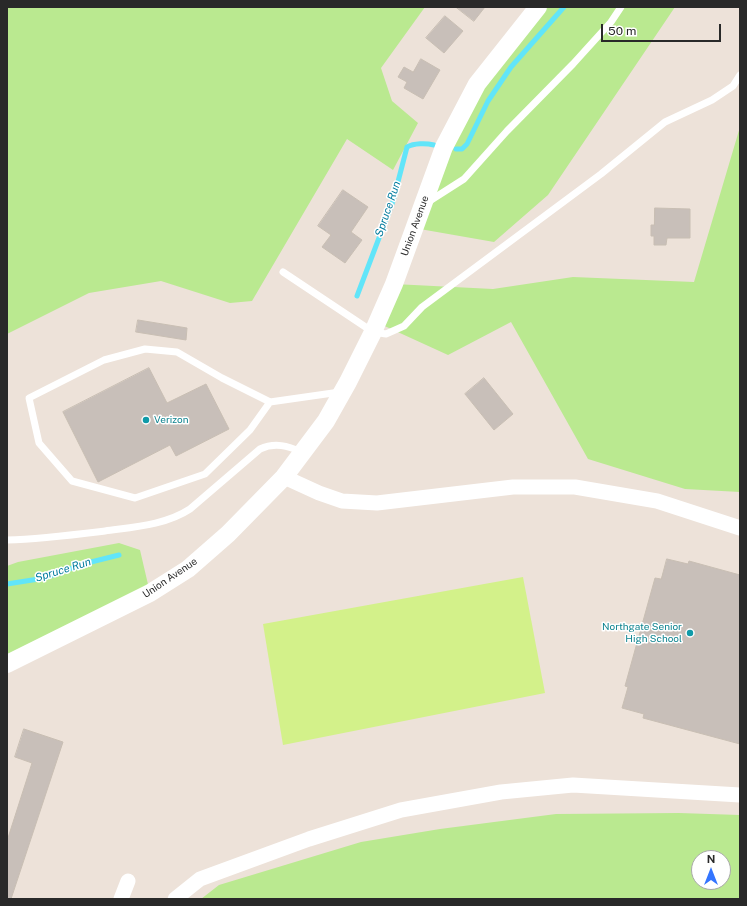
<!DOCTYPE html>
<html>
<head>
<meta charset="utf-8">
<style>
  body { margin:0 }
  #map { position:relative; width:747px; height:906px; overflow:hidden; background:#ede2d9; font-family:"Public Sans",sans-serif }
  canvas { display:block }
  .frame { position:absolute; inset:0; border:8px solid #292929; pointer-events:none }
  .north { position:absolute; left:691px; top:850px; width:40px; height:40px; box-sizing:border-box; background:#fff; border:1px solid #a9a9a9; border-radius:50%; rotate:0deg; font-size:11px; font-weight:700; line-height:16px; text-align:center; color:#292929 }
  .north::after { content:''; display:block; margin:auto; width:14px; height:18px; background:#3475ff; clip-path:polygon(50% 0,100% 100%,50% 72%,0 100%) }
  .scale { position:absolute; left:601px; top:24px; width:120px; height:18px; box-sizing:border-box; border:2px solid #292929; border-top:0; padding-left:5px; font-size:12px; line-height:14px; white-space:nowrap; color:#292929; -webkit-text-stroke:3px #fff; paint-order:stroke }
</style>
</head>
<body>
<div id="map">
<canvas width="747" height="906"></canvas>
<div class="frame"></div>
<div class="north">N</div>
<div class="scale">50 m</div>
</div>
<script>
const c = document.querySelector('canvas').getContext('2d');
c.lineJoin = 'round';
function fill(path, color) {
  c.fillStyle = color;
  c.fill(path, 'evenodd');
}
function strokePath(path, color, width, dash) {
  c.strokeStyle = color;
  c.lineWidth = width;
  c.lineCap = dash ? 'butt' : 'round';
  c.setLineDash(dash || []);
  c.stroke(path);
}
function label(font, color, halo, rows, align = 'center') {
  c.font = font + ' "Public Sans",sans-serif';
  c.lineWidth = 3;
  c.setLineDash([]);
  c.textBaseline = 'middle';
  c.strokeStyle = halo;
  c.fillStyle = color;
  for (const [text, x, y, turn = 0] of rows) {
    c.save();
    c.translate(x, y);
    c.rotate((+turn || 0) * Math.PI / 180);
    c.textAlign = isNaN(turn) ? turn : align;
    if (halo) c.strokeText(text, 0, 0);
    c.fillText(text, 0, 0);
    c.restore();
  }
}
const green = new Path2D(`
  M7 7H425L381 68 392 101 418 123 393 170 347 139 252 301 230 303 161 281 89 293 7 334Z
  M538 7H675L548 195 494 242 414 228 444 147Z
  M740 127V492L685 489 588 459 511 322 448 355 378 323 394 284 493 289 573 277 694 282Z
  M119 543 140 550 150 593 7 664V566L18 562Z
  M679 813 740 815V899H201L219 885 361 842 440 829 556 814ZM699 858H723V882H699Z`);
const pitch = new Path2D(`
  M523 577 545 693 283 745 263 624Z`);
const stream = new Path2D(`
  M456 149H462L467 144 488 101 511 67 564 7
  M357 296 393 201 407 147C414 143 426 143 434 145
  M7 584 45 578 83 564 119 555`);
const building = new Path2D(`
  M456 7H485L474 21Z
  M445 16 463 31 444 53 426 38Z
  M421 59 440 70 423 99 404 88 407 82 398 77 404 67 413 72Z
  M343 190 368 207 351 232 362 240 345 263 322 247 331 235 318 226Z
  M655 208 690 209V238H667L666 245H654V236H651V225H654Z
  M138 320 187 328 186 340 136 332Z
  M149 368 167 403 206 384 229 429 176 456 170 445 98 482 63 412Z
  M484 378 513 414 494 430 465 394Z
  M667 559 688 564 689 561 740 575V744L643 718 644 714 622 708 628 687 625 686 655 578 661 579Z
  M24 729 63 742 11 899H7V841L32 763 15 757Z`);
const service = new Path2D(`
  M428 202 464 179 507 131 573 64 611 22 621 7
  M283 272 373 332 386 334 404 326 422 307 601 174 665 122 712 100 733 86 740 75
  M270 402 250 430 205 474 135 498 72 481 39 443 29 398 104 360 145 349 177 352 222 378 270 402 340 392
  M7 540C40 539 72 535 105 531 133 527 166 525 190 509L260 449C275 442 288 446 302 452`);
const minor = new Path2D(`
  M284 477 319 493 342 501 377 503 513 487H575L657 501 740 528
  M121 899 128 881
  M175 899 200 879 309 839 401 810 501 792 573 785 740 795`);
const tertiary = new Path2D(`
  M7 664 150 593 188 569 228 534 284 477 326 421 348 382 373 332 394 284 444 147 477 84 538 7`);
const markers = [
  [146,420,4,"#0f9aa8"],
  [690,633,4,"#0f9aa8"]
];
const streetNames = [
  ["Union Avenue",415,226,-70],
  ["Union Avenue",170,578,-34]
];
const cultureNames = [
  ["Verizon",154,420],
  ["Northgate Senior",682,627,"right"],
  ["High School",682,639,"right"]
];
const waterNames = [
  ["Spruce Run",388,209,-71],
  ["Spruce Run",63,570,-17]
];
fill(green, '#bae990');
fill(pitch, '#d3f18a');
strokePath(stream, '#61e5f9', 5);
fill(building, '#c8bfb9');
strokePath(building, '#c8beb3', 1);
strokePath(service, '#fff', 7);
strokePath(minor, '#fff', 15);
strokePath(tertiary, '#fff', 18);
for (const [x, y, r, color] of markers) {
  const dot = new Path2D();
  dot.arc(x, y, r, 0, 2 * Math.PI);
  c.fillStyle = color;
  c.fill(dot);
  strokePath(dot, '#fff', 1.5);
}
label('10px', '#292929', '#fff', streetNames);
label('10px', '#0d838f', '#fff', cultureNames, 'left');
label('italic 11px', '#027c9e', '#fff', waterNames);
</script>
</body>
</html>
